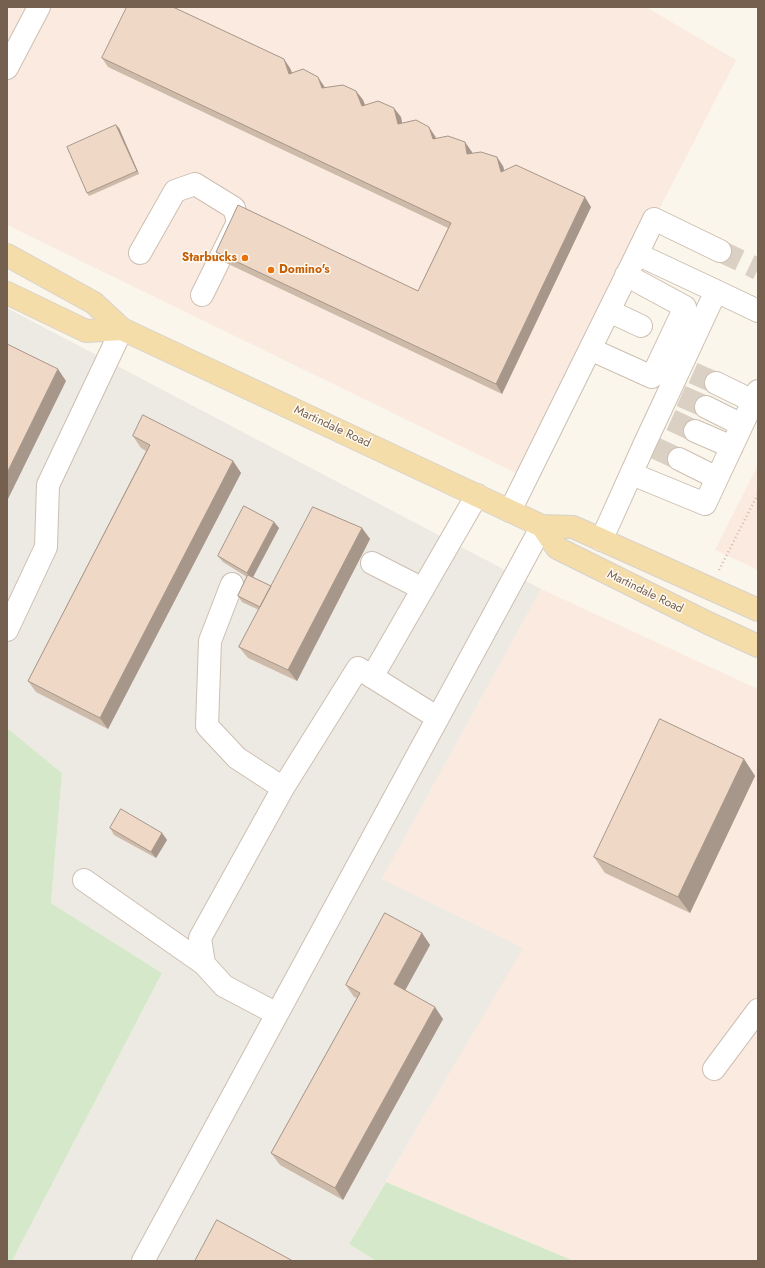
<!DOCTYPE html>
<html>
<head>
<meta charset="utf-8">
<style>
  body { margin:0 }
  #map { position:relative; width:765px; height:1268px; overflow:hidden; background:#fbf6eb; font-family:Jost,sans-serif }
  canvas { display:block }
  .frame { position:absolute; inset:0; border:8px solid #755f4f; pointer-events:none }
</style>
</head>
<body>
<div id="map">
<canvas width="765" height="1268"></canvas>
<div class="frame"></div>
</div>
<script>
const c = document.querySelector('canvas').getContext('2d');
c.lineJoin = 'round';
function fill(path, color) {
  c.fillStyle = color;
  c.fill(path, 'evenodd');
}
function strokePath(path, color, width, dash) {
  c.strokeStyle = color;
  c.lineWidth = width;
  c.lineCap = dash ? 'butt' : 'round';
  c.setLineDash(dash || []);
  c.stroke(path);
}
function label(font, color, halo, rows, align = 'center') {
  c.font = font + ' Jost,sans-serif';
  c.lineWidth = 3;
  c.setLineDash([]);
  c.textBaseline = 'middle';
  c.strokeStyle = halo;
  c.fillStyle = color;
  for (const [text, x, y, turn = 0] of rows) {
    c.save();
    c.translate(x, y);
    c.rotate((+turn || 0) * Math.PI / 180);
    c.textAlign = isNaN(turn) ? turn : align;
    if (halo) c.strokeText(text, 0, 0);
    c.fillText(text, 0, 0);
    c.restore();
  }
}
const commercial = new Path2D(`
  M7 7H646L736 60 522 476 7 225Z
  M758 465V570L715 550Z
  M541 589 758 689V1261H574L386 1182 522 948 382 879Z`);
const industrial = new Path2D(`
  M7 308 541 589 382 879 523 948 349 1244 376 1261H12L162 973 51 903 62 773 7 728Z`);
const green = new Path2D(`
  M7 728 62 773 51 903 162 973 12 1261H7Z
  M386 1182 574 1261H376L349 1244Z`);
const minorTunnel = new Path2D(`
  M720 251 758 269
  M693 373 716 383
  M681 396 706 407
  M671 420 695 431
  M655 448 679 459`);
const path = new Path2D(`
  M719 570 758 494`);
const minor = new Path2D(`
  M7 68 39 7
  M140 253 175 191 195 184 234 208 238 222 202 295
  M637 254 654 219 720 251
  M609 311 641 326
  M590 349 652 377 685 307 626 275
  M716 383 753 401
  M706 407 742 425
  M695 431 732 447
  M679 459 717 478
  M632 474 705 504 758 391
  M510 511 637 254 716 291
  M601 540 609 523 645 443 716 291 758 311
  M372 563 423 589
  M232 584 210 641 207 726 237 758 283 788
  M7 630 46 547 48 485 122 329
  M372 677 477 495
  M84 880 204 964
  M277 1014 224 986 204 964 200 938 283 788 358 668 438 718
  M714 1069 758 1010
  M143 1261 542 526`);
const major = new Path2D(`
  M7 255 94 303 122 329 542 526 573 527 758 610
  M7 293 86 331 122 329
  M542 526 557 548 708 623 758 646`);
const wall = new Path2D(`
  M102 58 290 68 292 73 324 86 325 88 356 91 363 100 365 105 401 117 402 123 435 136 436 138 472 152V153L503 166 504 170 591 207 502 394 222 261 216 252 418 291 448 228 108 67Z
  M116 125 119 128 139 174 89 196 87 193Z
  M133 436 233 461 241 473 108 729 36 692 28 681 146 451 141 448Z
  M274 522 279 528 253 577 271 586 362 528 370 539 297 681 248 658 239 647 259 610 242 602 238 596 247 577 223 562 218 556Z
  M744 759 755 776 690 913 605 873 594 857Z
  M110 828 162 833 167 840 156 858 114 835Z
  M422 933 430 945 405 990 443 1019 343 1200 280 1165 271 1153 357 998 354 997 346 985Z`);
const shadedWall = new Path2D(`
  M284 59 290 68 296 83 289 74Z
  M318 77 324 86 329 97 322 88Z
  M356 91 363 100 369 115 362 106Z
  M394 108 401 117 404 134 398 124Z
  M116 125 119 128 139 174 137 171Z
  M429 127 435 136 439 148 433 139Z
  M465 142 472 152 474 163 467 154Z
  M497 157 503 166 507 181 501 172Z
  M585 197 591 207 502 394 496 384Z
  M58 369 66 381 7 501V473Z
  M233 461 241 473 108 729 100 718Z
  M274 522 279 528 252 579 247 573Z
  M362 528 370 539 297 681 288 670Z
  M744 759 755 776 690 913 678 897Z
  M162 833 167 840 156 858 151 852Z
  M422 933 430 945 402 996 394 984Z
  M435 1007 443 1019 343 1200 335 1188Z`);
const building = new Path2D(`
  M127 7H173L284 59 289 74 303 69 318 77 322 88 343 85 356 91 362 106 378 101 394 108 398 124 416 120 429 127 433 139 448 136 465 142 467 154 481 152 497 157 501 172 516 165 585 197 496 384 216 252 238 205 418 291 451 223 102 58Z
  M116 125 137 171 87 193 67 147Z
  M7 344 58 369 7 473Z
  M143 415 233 461 100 718 28 681 150 445 133 436Z
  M244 506 274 522 247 573 218 556Z
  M313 507 362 528 288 670 239 647Z
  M248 575 271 586 260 607 238 596Z
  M660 719 744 759 678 897 594 857Z
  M121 809 162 833 151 852 110 828Z
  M385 913 422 933 394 984 435 1007 335 1188 271 1153 360 993 346 985Z
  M217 1220 293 1261H195Z`);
const markers = [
  [245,258,4,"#e8710a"],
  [271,270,4,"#e8710a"]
];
const foodNames = [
  ["Starbucks",237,258],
  ["Domino's",279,270,"left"]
];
const streetNames = [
  ["Martindale Road",332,427,25],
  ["Martindale Road",645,592,26]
];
fill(commercial, '#fbeae0');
fill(industrial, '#ede9e3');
fill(green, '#d5e9ca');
strokePath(minorTunnel, '#dad0c4', 22, [22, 11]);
strokePath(minor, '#cdbfb1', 24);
strokePath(major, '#d8d2ce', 24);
strokePath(path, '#d4bba7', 2.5, [1, 3]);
strokePath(minor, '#fff', 22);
strokePath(major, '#f4dda9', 22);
fill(wall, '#cebaa9');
fill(shadedWall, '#a7978a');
fill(building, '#efd8c5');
strokePath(building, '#a7978a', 1);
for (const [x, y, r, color] of markers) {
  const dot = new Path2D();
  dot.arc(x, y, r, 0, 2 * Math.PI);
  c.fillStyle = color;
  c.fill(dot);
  strokePath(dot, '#fefaf2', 1.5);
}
label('bold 12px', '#c56008', '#fefaf2', foodNames, 'right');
label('12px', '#755f4f', '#fefaf2', streetNames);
</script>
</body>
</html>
